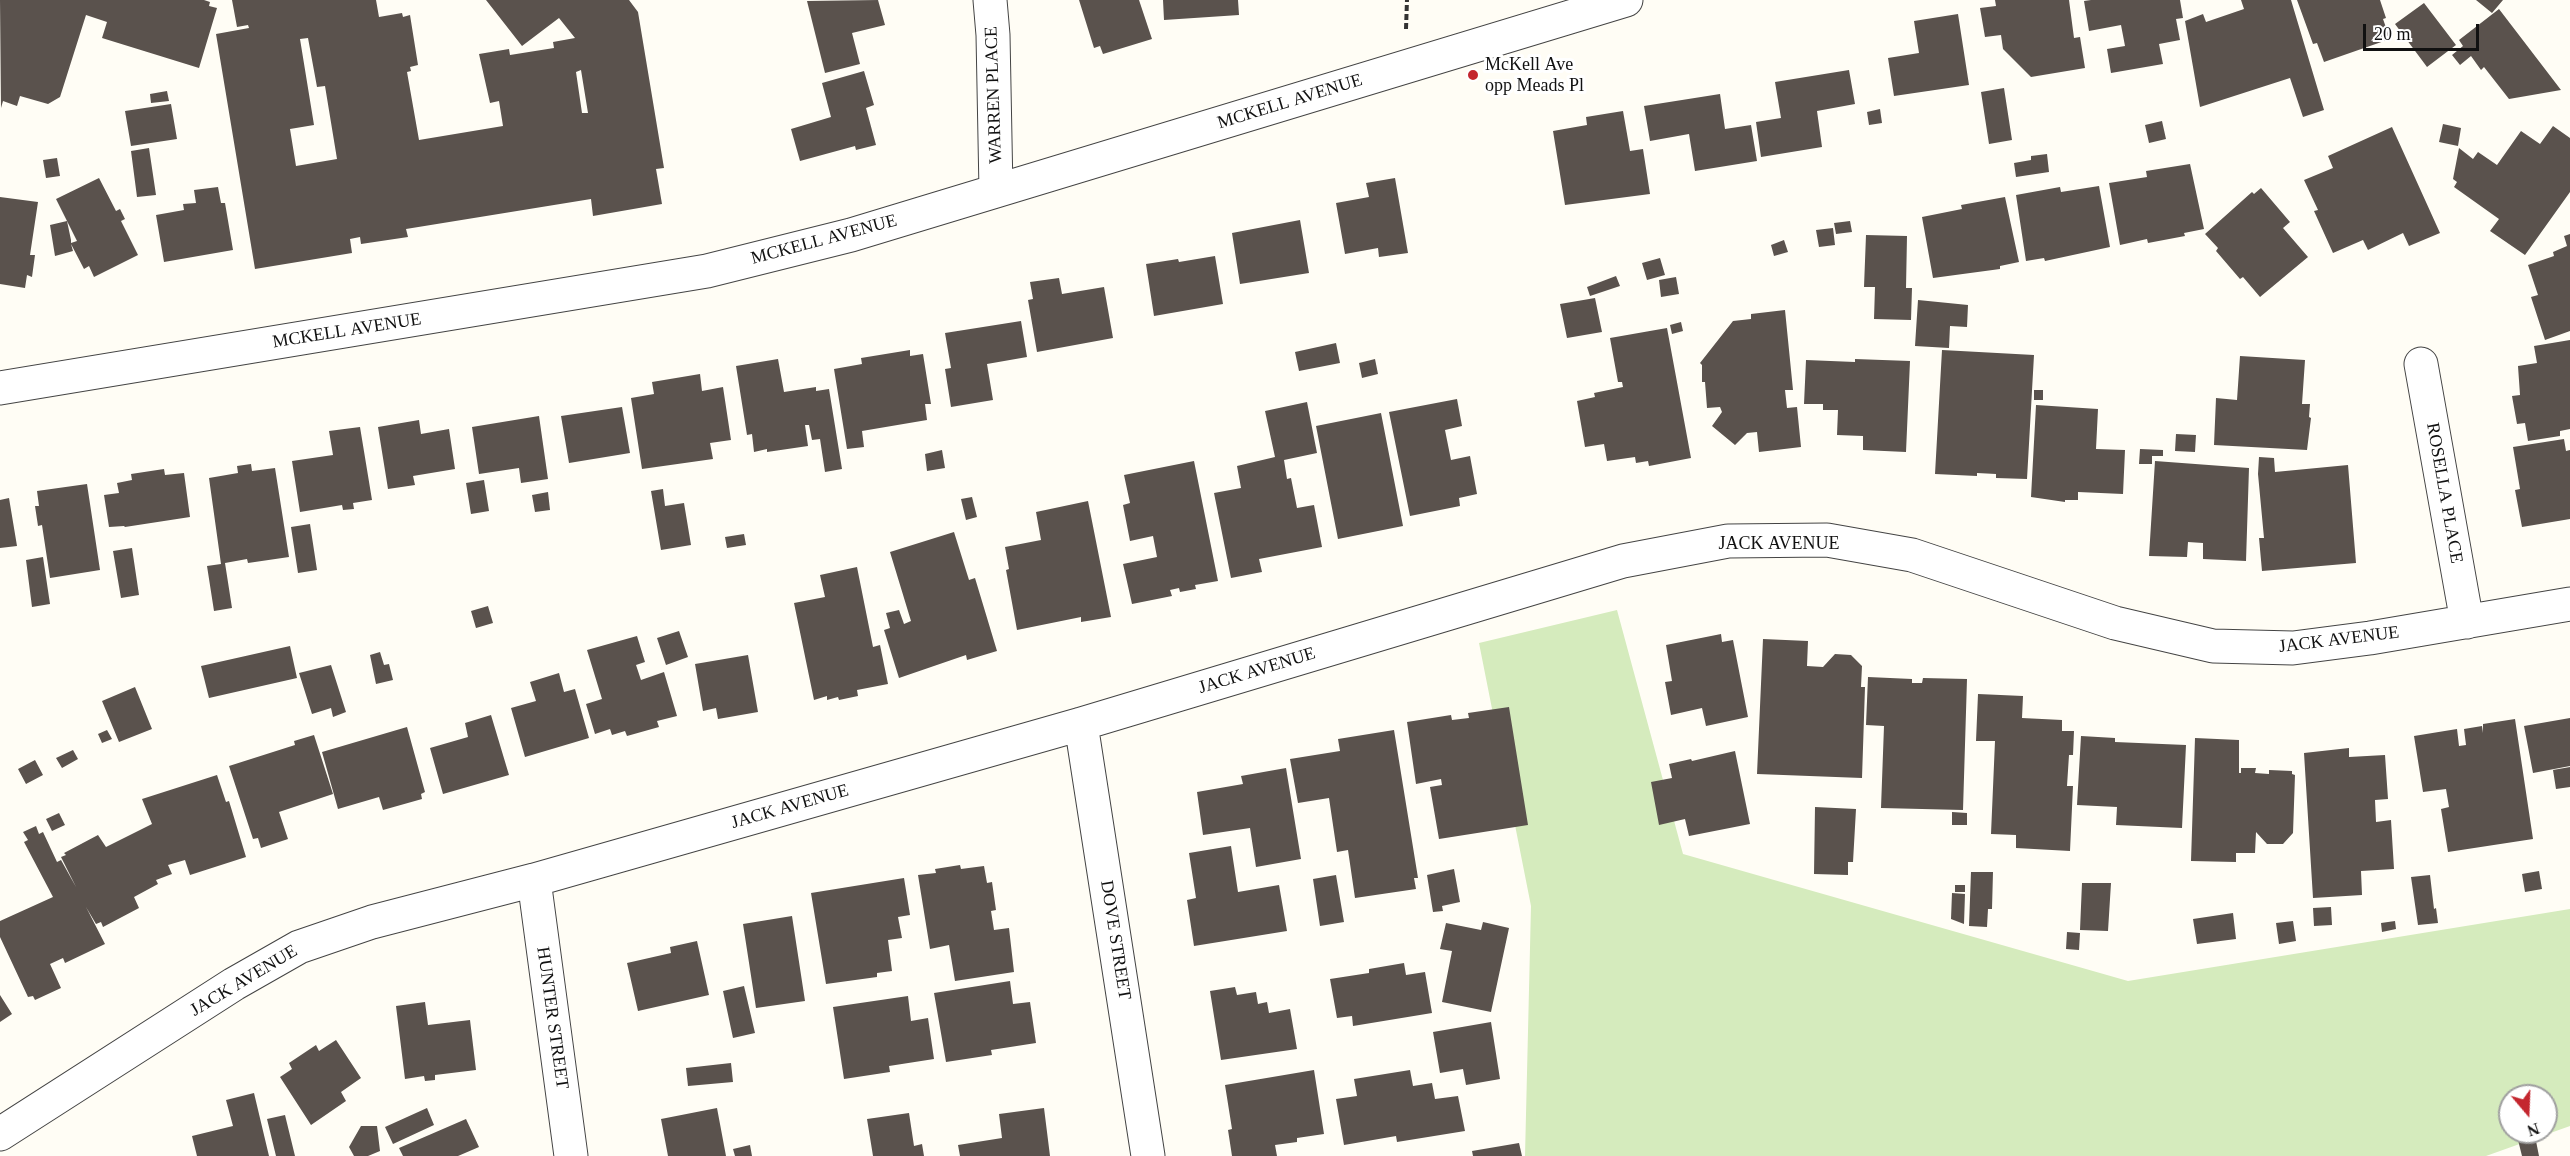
<!DOCTYPE html>
<html>
<head>
<meta charset="utf-8">
<style>
  body { margin:0 }
  #map { position:relative; width:2570px; height:1156px; overflow:hidden; background:#fffdf5; font-family:Georgia,serif }
  canvas { display:block }
  .north { position:absolute; left:2498px; top:1084px; width:60px; height:60px; box-sizing:border-box; background:#fff; border:2px solid #a0a0a0; border-radius:50%; rotate:161deg; font-size:16px; font-weight:700; line-height:24px; text-align:center; color:#111 }
  .north::after { content:''; display:block; margin:auto; width:21px; height:27px; background:#c4262e; clip-path:polygon(50% 0,100% 100%,50% 72%,0 100%) }
  .scale { position:absolute; left:2363px; top:24px; width:116px; height:27px; box-sizing:border-box; border:3px solid #111; border-top:0; padding-left:8px; font-size:18px; line-height:21px; white-space:nowrap; color:#111; -webkit-text-stroke:4px #fff; paint-order:stroke }
</style>
</head>
<body>
<div id="map">
<canvas width="2570" height="1156"></canvas>
<div class="north">N</div>
<div class="scale">20 m</div>
</div>
<script>
const c = document.querySelector('canvas').getContext('2d');
c.lineJoin = 'round';
function fill(path, color) {
  c.fillStyle = color;
  c.fill(path, 'evenodd');
}
function strokePath(path, color, width, dash) {
  c.strokeStyle = color;
  c.lineWidth = width;
  c.lineCap = dash ? 'butt' : 'round';
  c.setLineDash(dash || []);
  c.stroke(path);
}
function label(font, color, halo, rows, align = 'center') {
  c.font = font + ' Georgia,serif';
  c.lineWidth = 6;
  c.setLineDash([]);
  c.textBaseline = 'middle';
  c.strokeStyle = halo;
  c.fillStyle = color;
  for (const [text, x, y, turn = 0] of rows) {
    c.save();
    c.translate(x, y);
    c.rotate((+turn || 0) * Math.PI / 180);
    c.textAlign = isNaN(turn) ? turn : align;
    if (halo) c.strokeText(text, 0, 0);
    c.fillText(text, 0, 0);
    c.restore();
  }
}
const green = new Path2D(`
  M1617 610 1683 854 2128 981 2570 909V1126L2486 1156H1525L1531 906 1479 643ZM2510 1096H2546V1132H2510Z`);
const building = new Path2D(`
  M0 0H204L210 2 209 6 217 8 199 68 102 38 107 22 86 15 60 97 48 104 20 96 17 106 3 101 1 108Z
  M232 0H376L379 17 402 13 403 17 410 15 418 65 410 67 411 71 407 72 419 140 503 126 499 101 490 103 479 54 509 49 510 55 554 48 553 42 575 38 559 18 522 46 486 0H629L638 12 664 168 656 169 662 204 593 216 591 199 406 229 408 237 361 244 360 237 350 239 352 253 255 269 216 34 249 28 248 25 237 27ZM308 38 317 87 325 86 337 159 296 166 290 129 314 125 300 39ZM581 70 588 113H582L576 72Z
  M878 0 885 25 852 33 860 64 825 73 807 1Z
  M1079 0H1139L1152 39 1103 54 1100 46 1094 48Z
  M1163 0H1238L1239 15 1164 20Z
  M1995 0H2069L2074 38 2080 37 2085 68 2031 77 2003 49 2001 35 1985 37 1980 8 1996 6Z
  M2091 0H2180L2183 18 2176 19 2180 40 2159 44 2163 64 2111 73 2107 49 2125 46 2121 25 2089 31 2084 1Z
  M2241 0H2291L2324 110 2303 117 2290 78 2200 107 2185 21 2203 14 2206 22 2244 9Z
  M2297 0H2380L2386 18 2383 19 2390 39 2324 62 2317 43 2313 44Z
  M2476 0H2503L2492 13Z
  M2424 3 2456 45 2427 67 2395 24Z
  M2499 9 2561 90 2509 99 2484 67 2481 70 2471 56 2460 65 2452 55 2463 46 2459 40Z
  M1958 14 1969 85 1894 96 1888 58 1919 53 1914 21Z
  M1849 70 1855 104 1817 111 1822 147 1761 157 1756 122 1781 118 1775 82Z
  M864 71 874 105 866 108 876 145 856 150 855 146 800 161 791 129 831 117 822 83Z
  M2004 88 2012 140 1989 144 1981 92Z
  M167 91 169 101 151 103 150 94Z
  M1720 94 1725 129 1751 125 1757 161 1695 171 1689 134 1650 141 1644 106Z
  M171 104 177 139 131 146 125 111Z
  M1880 109 1882 123 1869 125 1867 112Z
  M1623 111 1630 151 1643 149 1650 194 1565 205 1553 131 1587 125 1586 117Z
  M2162 121 2166 139 2149 143 2145 125Z
  M2443 124 2461 128 2458 146 2439 142Z
  M2553 126 2570 138V192L2525 255 2490 231 2499 219 2454 187 2457 182 2453 179 2459 148 2473 159 2478 152 2497 165 2521 131 2540 144Z
  M2392 127 2440 233 2409 246 2403 233 2368 250 2363 240 2333 253 2314 211 2318 210 2304 180 2333 168 2328 156Z
  M149 148 156 195 137 197 131 151Z
  M2047 154 2049 172 2016 177 2014 163 2031 160V156Z
  M57 158 60 176 46 178 43 160Z
  M2190 164 2204 229 2184 233 2185 236 2148 243 2147 239 2120 245 2109 183 2147 177 2146 171Z
  M99 178 116 211 120 209 125 219 121 221 138 255 94 277 89 266 84 269 71 244 73 251 55 256 50 225 67 221 56 199ZM67 221 77 241 71 243V240Z
  M1395 178 1408 253 1379 257 1378 248 1345 254 1336 203 1369 197 1366 183Z
  M2099 186 2110 247 2045 261 2044 258 2026 261 2016 195 2060 187 2061 192Z
  M218 187 221 203H225L233 250 164 262 156 215 184 210 183 204 196 203 194 190Z
  M2261 188 2290 222 2283 228 2308 257 2260 297 2243 277 2240 279 2216 251 2218 248 2205 234 2252 192 2254 194Z
  M0 197 38 202 30 255H35L32 277 27 275 25 288 0 284Z
  M2005 197 2019 262 2000 266V269L1933 278 1922 217 1962 209 1961 205Z
  M1300 220 1309 273 1240 284 1232 233Z
  M1850 221 1852 232 1836 234 1834 223Z
  M1833 228 1835 245 1819 247 1816 230Z
  M2570 234V331L2545 340 2531 297 2538 295 2528 265 2554 256 2553 252 2567 246 2564 236Z
  M1866 235 1907 236 1906 288H1912L1911 320 1874 319 1875 287H1864Z
  M1784 240 1788 252 1774 256 1771 245Z
  M1215 256 1223 304 1154 316 1146 264 1178 259 1179 262Z
  M1660 258 1665 275 1647 280 1642 263Z
  M1616 276 1620 286 1590 296 1587 287Z
  M1676 277 1679 294 1661 297 1659 280Z
  M1059 278 1062 294 1104 287 1113 338 1037 352 1028 300 1033 299 1030 282Z
  M1595 298 1602 332 1567 338 1560 304Z
  M1918 300 1968 305 1967 327 1950 326 1949 348 1915 346Z
  M1785 310 1793 390H1785L1787 408 1797 407 1801 447 1759 452 1757 432 1747 433 1735 445 1712 426 1722 412 1720 407 1707 408 1705 382H1702V365L1700 363 1733 321 1751 319V314Z
  M1021 321 1027 357 987 364 993 400 951 407 945 369 951 368 945 333Z
  M1681 322 1683 331 1672 334 1670 325Z
  M1667 328 1691 458 1649 466 1648 461 1636 463 1635 457 1607 461 1604 444 1585 447 1577 401 1595 397 1594 393 1623 387 1622 382H1618L1610 338Z
  M2570 340V429L2560 431V436L2528 441 2525 423 2517 424 2512 396 2520 395 2518 366 2537 363 2534 346Z
  M1336 343 1340 363 1299 371 1295 352Z
  M910 350V356L923 354 931 404H925L927 420 862 431 864 447 847 449 834 369 862 364 861 358Z
  M1942 350 2034 355 2027 479 1996 478V474L1977 473V476L1935 474Z
  M2240 356 2305 360 2302 404H2310L2309 417 2311 418 2307 450 2214 445 2216 398 2237 400Z
  M778 359 784 392 816 387V391L829 389 842 469 825 472 820 439 812 440 809 425H805L808 446 767 452V449L754 452 752 434 747 435 736 366Z
  M1375 359 1378 374 1362 378 1359 363Z
  M1855 359 1910 361 1906 452 1863 450V436L1837 435 1838 410H1823V404H1804L1806 360 1855 362Z
  M700 374 702 391 723 387 731 440 710 443 713 459 642 469 631 398 654 394 652 382Z
  M2034 390H2043V400H2034Z
  M1457 399 1462 426 1445 430 1451 460 1470 456 1477 494 1459 498 1460 506 1410 516 1389 412Z
  M1307 402 1317 453 1284 460 1287 479 1291 478 1297 508 1314 505 1322 547 1259 559 1262 572 1231 578 1214 493 1241 488 1237 466 1275 457 1265 411Z
  M2036 405 2098 409 2096 449 2125 450 2123 494 2078 492V500H2065V502L2031 497Z
  M622 407 630 453 569 463 561 416Z
  M1381 413 1403 526 1338 539 1316 426Z
  M539 416 548 479 521 483 519 468 479 474 472 427Z
  M419 420 421 434 449 429 455 469 413 476 415 485 388 489 378 427Z
  M360 427 372 500 353 503 354 509 343 510 342 505 300 512 292 461 333 455 329 431Z
  M2176 434 2196 435 2195 452 2175 451Z
  M2564 439 2566 451 2570 450V519L2522 527 2515 490 2520 489 2513 447Z
  M2140 449 2163 450V456H2152V464H2139Z
  M942 450 945 468 927 471 925 454Z
  M2259 457 2274 458 2275 472 2348 465 2356 563 2262 571 2259 538H2264L2258 474Z
  M1194 461 1218 581 1195 585 1196 589 1180 592 1179 588 1170 590 1172 596 1132 604 1123 564 1157 557 1153 536 1130 541 1123 505 1130 503 1124 475Z
  M2155 461 2249 468 2246 561 2203 559V543L2188 542 2187 557 2149 556Z
  M251 464 252 471 275 468 289 557 248 563 247 559 225 563 232 608 214 611 207 566 221 564 209 478 238 473 237 466Z
  M164 469 165 475 184 473 190 517 125 527 124 526 109 527 104 495 119 493 117 483 132 480 131 474Z
  M484 480 489 511 471 514 466 483Z
  M87 484 100 570 50 578 42 525 38 526 35 506H39L37 491Z
  M663 489 665 506 684 503 691 545 661 550 651 491Z
  M548 492 550 510 535 512 532 495Z
  M972 497 977 517 966 520 961 499Z
  M9 498 17 546 0 548V500Z
  M1088 501 1111 617 1081 622V617L1017 630 1006 570 1009 569 1005 547 1041 540 1036 512Z
  M310 524 317 570 298 573 291 527Z
  M954 532 969 580 975 578 997 651 967 660 966 655 899 678 884 630 890 628 886 613 899 610 904 624 911 621 890 552Z
  M744 534 746 545 727 548 725 537Z
  M132 548 139 595 121 598 113 551Z
  M43 557 50 604 32 607 26 560Z
  M857 567 873 647 880 645 888 684 857 690 858 696 839 700 838 697 827 700V696L814 700 794 603 825 597 820 575Z
  M488 606 493 623 476 628 471 611Z
  M679 631 688 657 666 665 657 638Z
  M1721 634 1722 642 1733 640 1748 717 1706 726 1702 708 1671 715 1665 682 1672 681 1666 645Z
  M637 636 645 662 636 665 641 680 664 672 677 716 657 721 659 727 627 736 625 731 612 735 610 729 595 734 586 704 602 699 587 650Z
  M1763 639 1808 641 1807 666 1823 667 1835 654 1851 655 1862 666 1861 687H1865L1862 778 1757 774Z
  M290 646 297 678 209 698 201 666Z
  M380 652 384 665 389 664 393 680 376 684 370 655Z
  M748 655 758 712 718 719 716 708 703 711 695 664Z
  M331 665 346 712 333 717 331 708 312 714 299 673Z
  M559 673 564 692 575 689 589 738 525 757 511 708 536 701 530 682Z
  M1868 677 1912 679V683H1922L1923 678 1967 679 1963 810 1881 808 1884 726 1866 725Z
  M135 687 152 729 119 742 102 701Z
  M1978 694 2023 696 2022 718 2062 720V731H2074L2073 755H2069L2067 786H2073L2070 851 2016 848V835L1991 834 1995 741H1976Z
  M1509 707 1528 825 1439 839 1430 787 1442 785 1441 779 1416 784 1407 722 1451 715 1452 720 1469 718 1468 713Z
  M491 715 509 775 443 794 430 748 468 737 465 723Z
  M2570 718V766L2533 773 2524 726Z
  M2515 719 2533 839 2448 852 2441 809 2449 807 2446 789 2423 792 2414 736 2457 729 2459 746 2466 745 2464 729 2482 726 2483 733V724Z
  M407 727 425 792 421 794 422 799 383 810 379 797 338 809 322 752Z
  M107 730 112 739 102 743 98 734Z
  M1394 730 1418 878H1414L1416 889 1355 898 1348 850 1337 852 1329 798 1298 803 1290 759 1340 751 1338 739Z
  M314 735 333 794 279 812 288 839 261 848 258 838 253 839 229 766 295 745 294 741Z
  M2081 736 2115 738V742L2186 745 2182 828 2116 825 2117 807 2077 805Z
  M2195 738 2239 740V773H2241V768H2256L2255 773 2269 774V770L2292 771V774L2295 775 2293 833 2283 844H2267L2256 832 2255 853H2236V862L2191 861Z
  M2349 748V757L2385 755 2388 799 2375 800 2376 822 2391 820 2394 869 2361 871 2362 895 2313 898 2304 753Z
  M73 750 78 759 62 768 56 758Z
  M1735 751 1750 824 1689 836 1685 819 1659 825 1651 782 1672 778 1669 764 1691 759 1692 761Z
  M35 760 43 775 26 784 18 769Z
  M2570 767V787L2556 789 2553 770Z
  M1286 768 1301 859 1256 867 1250 828 1203 835 1197 792 1243 784 1241 776Z
  M217 775 226 802 229 801 246 857 190 875 185 860 168 865 172 874 156 880 158 884 134 897 139 908 103 927 101 922 96 924 86 907 105 944 65 963 63 958 50 964 61 988 35 1000 33 996 28 997 0 937V921L53 897 24 842 28 840 23 832 36 826 39 834 43 832 57 862 61 860 76 887 61 857 66 855 64 853 98 835 106 847 152 824 142 799Z
  M1815 807 1856 809 1853 862H1848V875L1814 874Z
  M1952 812 1967 813V825H1952Z
  M59 813 65 825 52 831 46 819Z
  M1231 846 1238 892 1279 885 1287 931 1194 946 1187 900 1196 898 1189 853Z
  M960 865 961 869 984 866 987 883 992 882 996 910 991 911 994 930 1009 928 1014 972 955 981 949 945 930 949 918 875 936 873 935 869Z
  M1454 869 1460 902 1442 906 1443 911 1433 912 1427 875Z
  M2539 871 2542 889 2525 892 2522 874Z
  M1971 872H1993L1992 909H1988L1987 927 1969 926Z
  M1336 875 1344 922 1320 926 1313 879Z
  M2430 875 2434 909 2436 908 2438 923 2418 925 2411 877Z
  M904 878 910 915 898 917 902 938 888 940 892 971 877 973V977L826 984 811 893Z
  M2082 883H2111L2108 931 2080 930Z
  M1955 885H1965V892H1955Z
  M1952 893 1965 894 1964 924 1951 919Z
  M2331 907 2332 925 2314 926 2313 908Z
  M2233 913 2236 939 2197 944 2193 919Z
  M792 916 805 1001 756 1008 743 924Z
  M2293 921 2296 941 2279 944 2276 923Z
  M2395 921 2396 929 2382 932 2381 923Z
  M1483 922 1509 928 1491 1012 1442 1002 1452 951 1440 949 1446 923 1481 930Z
  M2067 932 2080 933 2079 950 2066 949Z
  M697 941 709 995 638 1011 627 963 671 953 670 947Z
  M1404 963 1406 975 1425 972 1432 1013 1353 1026 1352 1016 1337 1018 1330 979 1369 973V969Z
  M1010 981 1013 1004 1030 1002 1036 1043 991 1050 992 1055 946 1062 934 993Z
  M744 986 755 1033 733 1038 723 991Z
  M1235 987 1237 995 1256 992 1258 1004 1267 1002 1269 1013 1290 1009 1297 1049 1221 1060 1210 991Z
  M0 995 12 1014 0 1022Z
  M908 996 911 1021 928 1018 934 1059 889 1066 890 1072 844 1079 833 1007Z
  M425 1002 428 1025 470 1020 476 1070 435 1075V1080L425 1081 424 1076 405 1079 396 1006Z
  M1491 1022 1500 1079 1466 1085 1463 1069 1440 1073 1433 1032Z
  M336 1040 361 1078 341 1092 346 1101 311 1125 280 1077 292 1069 289 1063 316 1045 319 1051Z
  M731 1063 733 1082 688 1086 686 1068Z
  M1314 1070 1324 1134 1297 1138V1142L1275 1145 1277 1156H1232L1228 1130 1232 1129 1225 1085Z
  M1410 1070 1413 1086 1432 1083 1435 1099 1458 1096 1465 1131 1397 1142 1396 1136 1344 1145 1336 1099 1357 1096 1354 1079Z
  M254 1093 269 1156H197L192 1136 233 1126 226 1100Z
  M427 1108 434 1125 393 1144 385 1127Z
  M717 1108 726 1156H668L661 1119Z
  M1044 1108 1050 1156H960L958 1145 1002 1138 999 1114Z
  M909 1113 914 1146 922 1144 924 1156H873L867 1119Z
  M285 1115 295 1156H276L267 1119Z
  M466 1119 479 1147 458 1156H403L399 1148Z
  M361 1126H377L380 1151 368 1156H354L349 1147Z
  M2535 1136 2539 1156H2522L2518 1140Z
  M1519 1143 1522 1156H1473L1472 1151Z
  M750 1145 752 1156H735L733 1149Z`);
const path = new Path2D(`
  M1406 29 1407 0`);
const minor = new Path2D(`
  M990 0 993 35 996 191
  M2421 364 2467 622
  M0 388 707 271 851 235 1626 0
  M1081 724 1148 1156
  M534 880 571 1156
  M0 1134 234 984 299 947 372 922 534 880 1081 724 1623 561 1728 541 1827 540 1912 555 2115 623 2213 646 2293 648 2370 638 2570 604`);
const markers = [
  [1473,75,6,"#c4262e"]
];
const poiNames = [
  ["McKell Ave",1485,65],
  ["opp Meads Pl",1485,86]
];
const streetNames = [
  ["WARREN PLACE",994,95,-92],
  ["MCKELL AVENUE",1290,102,-17],
  ["MCKELL AVENUE",824,240,-15],
  ["MCKELL AVENUE",347,331,-9],
  ["ROSELLA PLACE",2444,493,80],
  ["JACK AVENUE",1779,544],
  ["JACK AVENUE",2339,640,-7],
  ["JACK AVENUE",1257,671,-17],
  ["JACK AVENUE",790,807,-16],
  ["DOVE STREET",1115,940,81],
  ["JACK AVENUE",244,981,-31],
  ["HUNTER STREET",552,1018,82]
];
fill(green, '#d5ebbd');
fill(building, '#5a524d');
strokePath(minor, '#444', 35);
strokePath(path, '#333', 4, [6, 3]);
strokePath(minor, '#fff', 33);
for (const [x, y, r, color] of markers) {
  const dot = new Path2D();
  dot.arc(x, y, r, 0, 2 * Math.PI);
  c.fillStyle = color;
  c.fill(dot);
  strokePath(dot, '#fff', 2);
}
label('18px', '#111', '#fff', poiNames, 'left');
label('18px', '#111', '#fff', streetNames);
</script>
</body>
</html>
